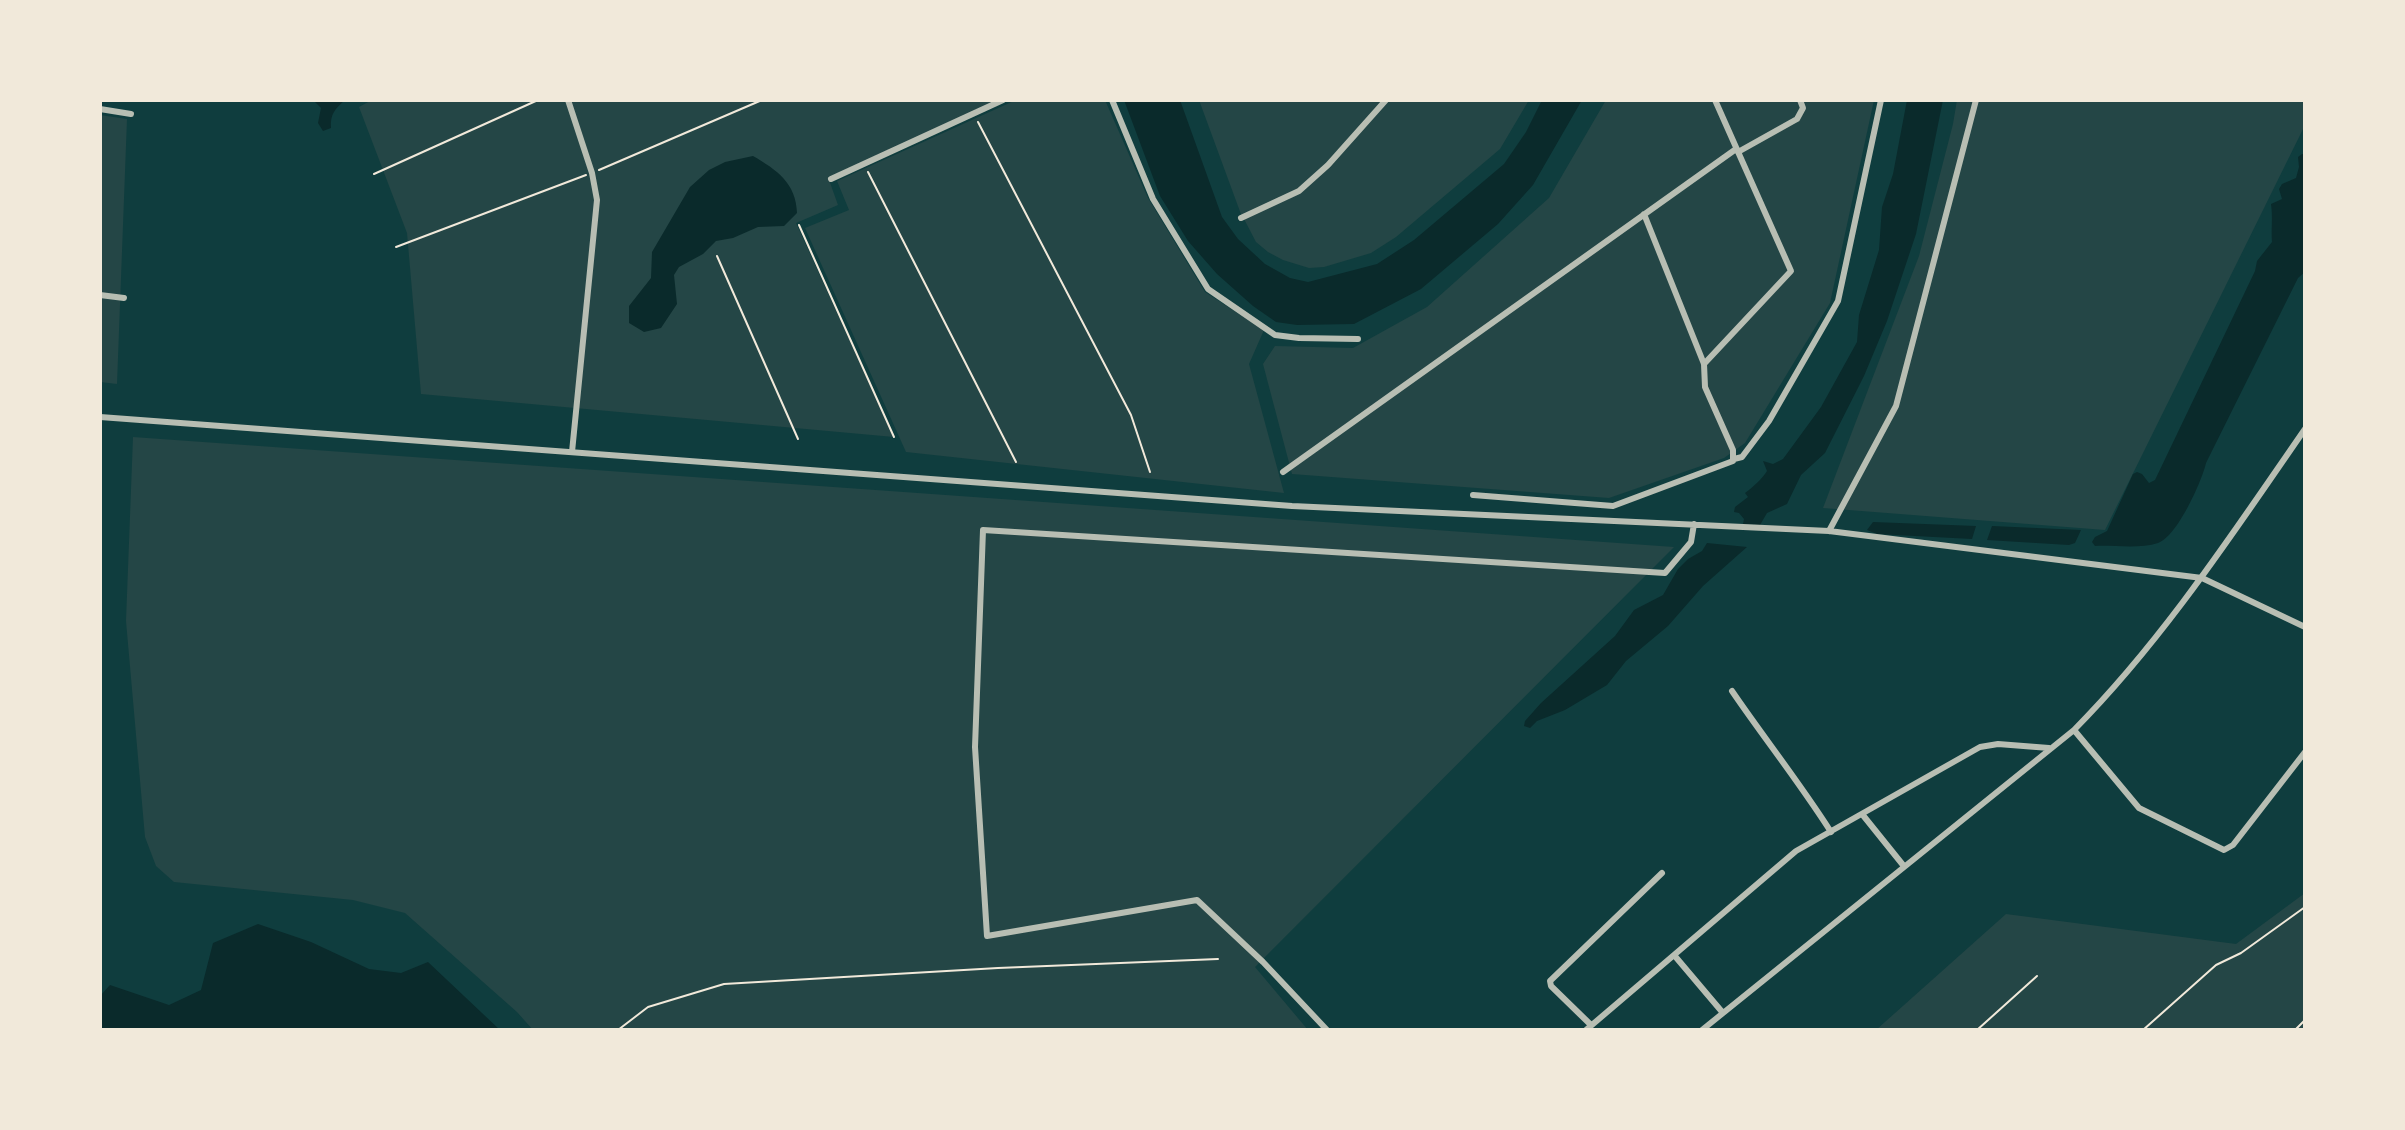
<!DOCTYPE html>
<html>
<head>
<meta charset="utf-8">
<style>
  body { margin:0 }
  #map { position:relative; width:2405px; height:1130px; overflow:hidden; background:#0f3d3e; font-family:Merriweather,serif }
  canvas { display:block }
  .frame { position:absolute; inset:0; border:102px solid #f1e9da; pointer-events:none }
</style>
</head>
<body>
<div id="map">
<canvas width="2405" height="1130"></canvas>
<div class="frame"></div>
</div>
<script>
const c = document.querySelector('canvas').getContext('2d');
c.lineJoin = 'round';
function fill(path, color) {
  c.fillStyle = color;
  c.fill(path, 'evenodd');
}
function strokePath(path, color, width, dash) {
  c.strokeStyle = color;
  c.lineWidth = width;
  c.lineCap = dash ? 'butt' : 'round';
  c.setLineDash(dash || []);
  c.stroke(path);
}
const green = new Path2D(`
  M372 100H1004L828 177 838 205 796 223 894 437 421 394 407 233 359 107Z
  M1016 100H1105L1148 198 1205 292 1264 330 1249 364 1284 493 906 452 805 228 849 210 837 181Z
  M1199 100H1384L1325 165 1298 190 1242 217Z
  M1389 100H1529L1500 149 1396 237 1371 253 1324 267 1309 268 1283 260 1268 252 1256 242 1244 219 1301 192 1330 165Z
  M1606 100H1874L1830 303 1745 443 1724 458 1609 498 1292 474 1263 364 1275 346 1353 348 1427 307 1549 198Z
  M1957 100H2305V125L2105 530 1823 508 1919 256 1953 124Z
  M100 115 127 119 117 384 100 382Z
  M133 437 1674 547 1255 967 1308 1030H533L517 1012 405 913 353 900 174 882 156 866 145 837 126 621Z
  M2305 893V1030H1876L2006 914 2236 944Z`);
const water = new Path2D(`
  M313 100H345C335 109 330 114 331 128L323 131 318 123 321 108Z
  M1124 100H1180L1222 217 1238 239 1265 264 1290 278 1308 282 1377 264 1414 240 1504 164 1526 132 1542 100H1582L1533 185 1498 224 1421 289 1354 324 1297 325 1276 322 1253 306 1217 274 1188 241 1160 196Z
  M1907 100H1943L1916 234 1887 321 1864 376 1825 453 1801 475 1787 504 1767 513 1760 525 1743 524 1744 519 1739 513 1734 512 1735 507 1748 497 1745 493C1753 487 1762 479 1767 471L1763 461 1773 464 1783 459 1821 407 1857 342 1859 315 1879 250 1882 207 1893 174Z
  M2302 154H2305V272L2298 278 2206 463C2202 481 2177 537 2158 543 2140 549 2114 545 2095 546L2092 542 2095 537 2107 531 2133 474 2137 472 2142 474 2149 483 2155 480 2255 271 2257 261 2272 242C2271 228 2273 218 2271 204L2282 199 2279 189 2282 184 2296 178 2299 167 2298 157Z
  M753 156C777 170 796 183 797 213L784 226 758 227 733 238 716 241 703 254 679 267 674 275 677 304 661 328 644 332 629 323V306L651 278 652 252 690 187 709 170 725 162Z
  M1873 522 1976 526 1972 539 1877 534 1867 530Z
  M1992 526 2081 530 2075 543 2069 545 1987 540Z
  M1707 543 1747 547 1703 586 1668 626 1626 661 1607 685 1565 710 1537 721 1530 728 1524 726 1525 721 1541 703 1615 636 1634 610 1663 595 1678 569 1688 559 1702 551Z
  M258 924 311 942 369 969 401 973 428 962 500 1030H100V996L110 985 169 1005 201 990 213 943Z`);
const path = new Path2D(`
  M978 122 1131 415 1150 472
  M599 170 762 100
  M868 172 1016 462
  M374 174 538 100
  M799 225 894 437
  M396 247 586 175
  M717 256 798 439
  M618 1030 648 1007 724 984 998 968 1218 959
  M1977 1030 2037 976
  M2143 1030 2216 965 2241 953 2305 907
  M2295 1030 2305 1020`);
const minor = new Path2D(`
  M568 100 592 173 597 200 572 452
  M1112 100 1153 199 1208 289 1275 335 1299 338 1358 339
  M100 109 131 114
  M1738 152 1797 119 1803 108 1800 100
  M831 179 1003 100
  M1241 218 1299 191 1328 165 1386 100
  M100 295 124 298
  M1704 364 1791 271 1715 100
  M100 417 1292 506 1829 531 2202 578 2305 627
  M1734 459 1742 457 1769 421 1838 301 1881 100
  M1283 472 1736 149
  M1473 495 1613 506 1733 461V450L1705 387 1704 364 1644 214
  M1829 531 1896 406 1976 100
  M1732 691C1764 738 1800 783 1831 832
  M2074 730 2139 808 2224 850 2233 845 2305 752
  M1862 814 1903 865
  M1674 955 1723 1013
  M1591 1025 1551 986 1550 981 1662 873
  M1327 1030 1263 962 1197 900 987 936 975 747 983 530 1665 573 1691 542 1694 524
  M1586 1030 1796 851 1980 747 1998 744 2049 748
  M1702 1030 2074 730C2163 640 2233 533 2305 429`);
fill(green, '#244646');
fill(water, '#0a2a2b');
strokePath(path, '#f1e9da', 2);
strokePath(minor, '#b8beb3', 6);
</script>
</body>
</html>
